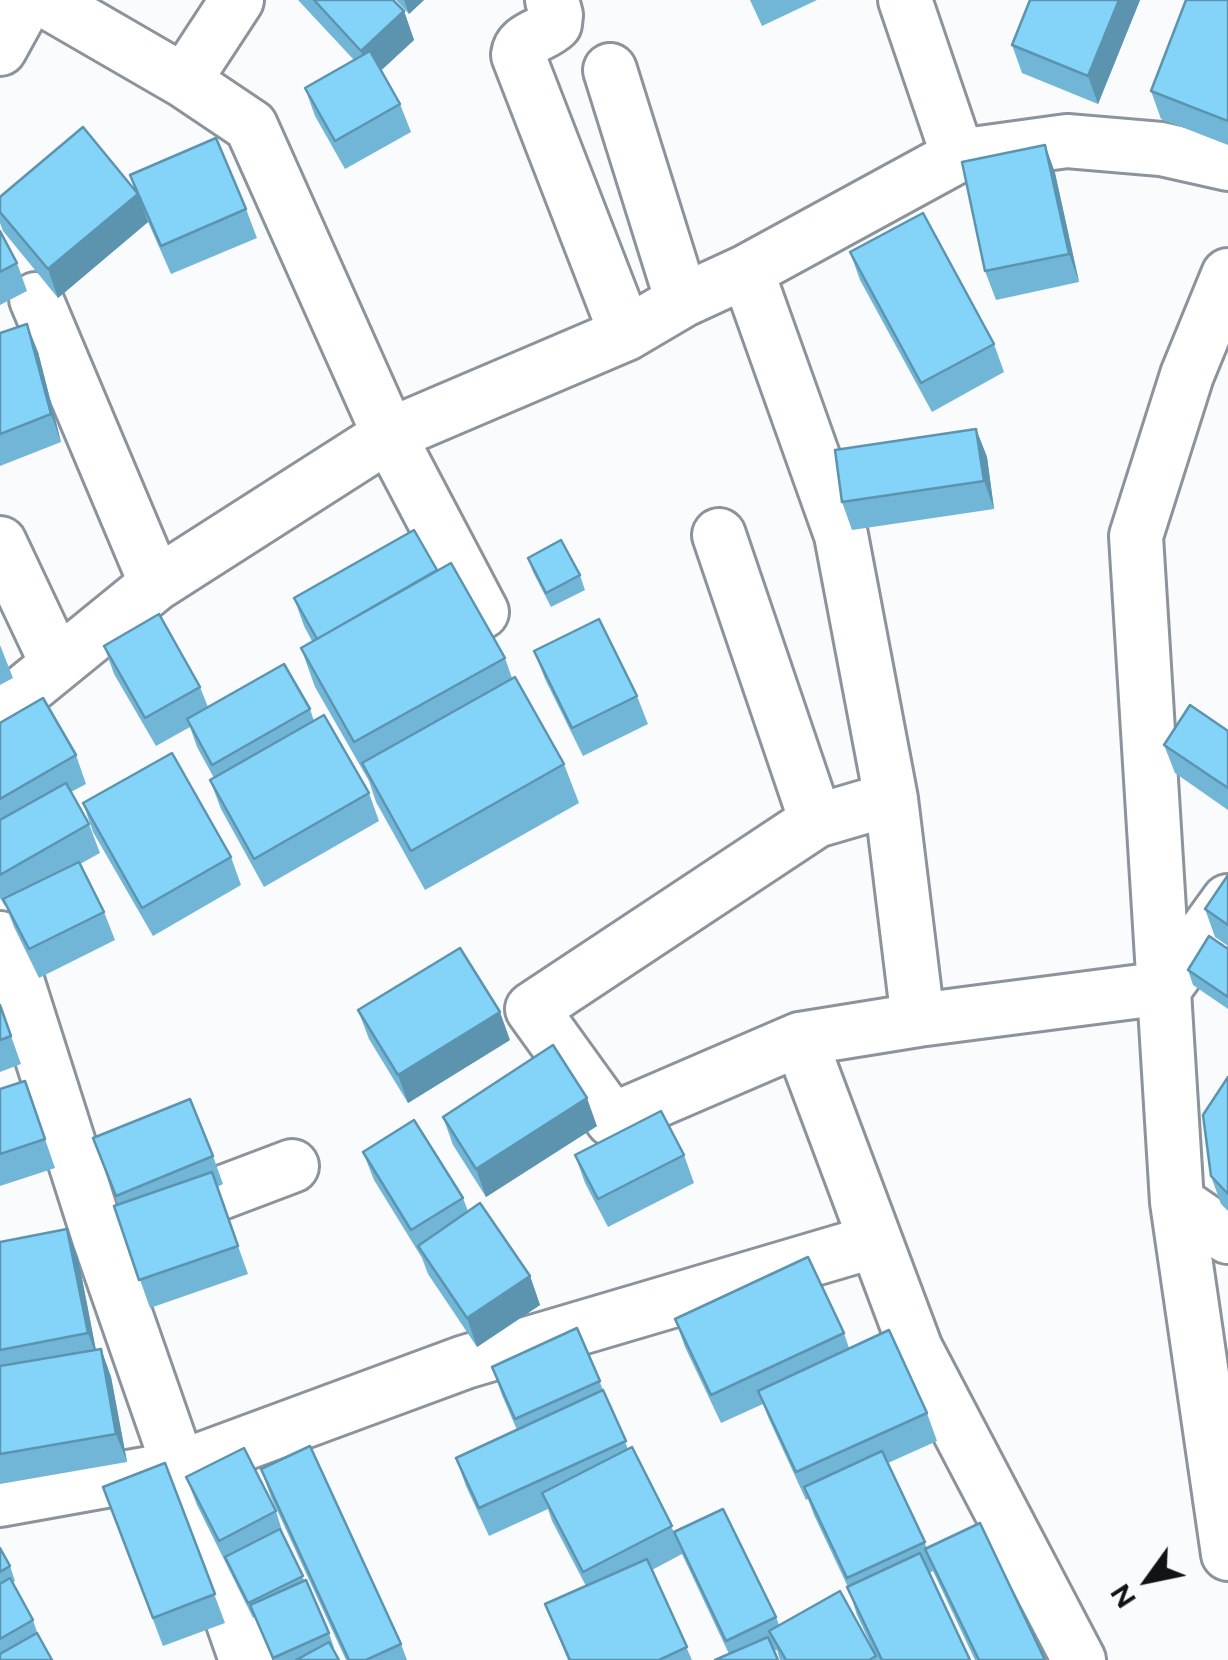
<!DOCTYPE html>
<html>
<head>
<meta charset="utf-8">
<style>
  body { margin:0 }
  #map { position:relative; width:1228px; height:1660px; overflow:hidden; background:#f9fbfd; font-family:Figtree,sans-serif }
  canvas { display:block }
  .north { position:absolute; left:1098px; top:1530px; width:100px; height:100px; -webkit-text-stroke:8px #f9fbfd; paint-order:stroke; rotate:237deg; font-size:28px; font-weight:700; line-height:40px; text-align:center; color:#111417 }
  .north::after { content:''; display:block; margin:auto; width:35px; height:45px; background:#111417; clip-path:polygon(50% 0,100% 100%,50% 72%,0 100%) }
</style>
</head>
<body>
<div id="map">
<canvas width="1228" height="1660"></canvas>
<div class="north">N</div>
</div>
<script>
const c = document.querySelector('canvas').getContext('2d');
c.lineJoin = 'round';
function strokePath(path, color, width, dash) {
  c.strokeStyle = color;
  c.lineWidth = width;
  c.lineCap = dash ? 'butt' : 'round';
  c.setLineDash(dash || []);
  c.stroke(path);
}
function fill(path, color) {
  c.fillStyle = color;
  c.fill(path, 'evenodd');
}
const minor = new Path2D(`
  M44 0 184 81 237 0
  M552 0 556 15 555 24C543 36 520 37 518 55L626 334
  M905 0 958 156
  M0 49 27 0
  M610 70 682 301
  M184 81 251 126 389 435 482 612
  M747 271 841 535 891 799 918 1020
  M1228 275 1187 375 1136 536 1177 1202 1228 1554
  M36 299 156 584
  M719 535 816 821
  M0 543 57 664
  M0 711 156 584 389 435 626 334 682 301 747 271 958 156 1067 141 1161 149 1228 164
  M0 938 11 961 99 1238 246 1660
  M800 1039 612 1120 532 1009 816 821 891 799
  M1177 1202 1228 1237
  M152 1219 292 1166
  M0 1500 178 1468 465 1362 875 1241
  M1079 1660 916 1349 800 1039 918 1020 1165 988 1228 901`);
const wall = new Path2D(`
  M298 0H393L404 11 414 40 381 70 400 104 411 132 345 169 315 116 305 88 354 60Z
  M396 0H424L409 14Z
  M750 0H817L762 26Z
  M1030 0H1140L1098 104 1022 73 1012 45Z
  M1228 0V145L1161 119 1151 91Z
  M1045 145 1055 173 1079 282 996 300 985 271Z
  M130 175 246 209 257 238 171 274 145 215 148 222 58 298 3 231 0 223V197L136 192Z
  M0 231 17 263 27 291 0 305Z
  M850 252 994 344 1004 372 932 412 860 280Z
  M0 333 38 352 61 442 0 466Z
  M976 429 987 457 994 509 852 530 842 502Z
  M528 558 580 575 585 590 551 607 533 572Z
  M437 570 505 658 512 678 564 764 579 803 425 890 376 802 369 781 315 687 301 648 312 641 304 626 294 598Z
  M0 645 13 678 0 685Z
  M104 646 200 687 208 707 310 709 314 721 369 793 379 821 264 887 221 809 210 780 214 778 197 747 190 727 156 746 114 674Z
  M534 651 637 696 648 724 583 756 545 679Z
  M0 723 76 755 86 784 71 792 89 824 100 853 80 864 104 912 115 940 39 978 14 927 6 906H5L0 898Z
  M1228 731V810L1175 773 1164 745Z
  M83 803 231 857 241 885 153 936 93 832Z
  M1228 875V946L1215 937 1205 909Z
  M1228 949V1009L1193 985 1188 970Z
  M0 1005 21 1064 0 1072Z
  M358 1010 510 1040 408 1103 369 1039Z
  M1228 1077V1211L1221 1204 1211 1176Z
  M25 1081 55 1168 0 1186V1089Z
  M443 1117 597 1126 486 1197 453 1145Z
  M93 1138 213 1156 223 1184 217 1187 248 1274 150 1308 114 1206 118 1204Z
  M363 1152 463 1198 468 1211 530 1276 540 1305 477 1347 428 1274 422 1258 374 1180Z
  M575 1155H684L694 1183 608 1227 585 1183Z
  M67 1229 78 1258 96 1350 101 1349 111 1377 127 1462 0 1484V1242Z
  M675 1319 844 1333 849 1348 927 1413 937 1441 888 1463 927 1548 1045 1660H975L933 1571 929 1573 970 1660H878L857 1615 848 1587 814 1515 808 1499 806 1500 769 1419 763 1404 721 1423 685 1347Z
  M577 1328 628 1449 674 1532 776 1617 779 1625 876 1656 878 1660H780L777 1650 729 1654 682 1554 652 1570 692 1660H568L545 1604 586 1586 552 1521 548 1509 489 1536 466 1486 456 1458 517 1430 502 1395 492 1367Z
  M165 1463 225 1623 163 1646 103 1487Z
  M261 1469 401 1644 407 1660H346L271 1497Z
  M186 1477 276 1511 285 1540 329 1633 334 1648H332L339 1660H273L255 1617 253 1618 197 1505Z
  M0 1548 10 1566 15 1581 12 1583 33 1620 38 1635 0 1660Z`);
const shadedWall = new Path2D(`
  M404 0H424L409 14Z
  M1119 0H1140L1098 104 1088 76Z
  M404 11 414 40 372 79 361 51Z
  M1045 145 1055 173 1079 282 1069 254Z
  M138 194 148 222 58 298 48 269Z
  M27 324 38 352 61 442 51 414Z
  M976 429 987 457 994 509 984 481Z
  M500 1012 510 1040 408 1103 398 1075Z
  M587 1098 597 1126 486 1197 476 1169Z
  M67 1229 78 1258 98 1361 88 1333Z
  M530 1276 540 1305 477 1347 467 1318Z
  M101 1349 111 1377 127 1462 116 1434Z`);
const building = new Path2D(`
  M314 0H393L404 11 361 51Z
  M1030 0H1119L1088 76 1012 45Z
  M1186 0H1228V121L1151 91Z
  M370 51 400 104 335 141 305 88Z
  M83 127 138 194 48 269 0 212V197Z
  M216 138 246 209 161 246 130 175Z
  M1045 145 1069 254 985 271 962 162Z
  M923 213 994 344 921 383 850 252Z
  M0 231 17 263 0 272Z
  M27 324 51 414 0 434V333Z
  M976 429 984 481 842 502 835 450Z
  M414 530 437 570 317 639 294 598Z
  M561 540 580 575 546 593 528 558Z
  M451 563 505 658 354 742 301 648Z
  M159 614 200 687 145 718 104 646Z
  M599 619 637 696 572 728 534 651Z
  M284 664 310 709 212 765 187 719Z
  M515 677 564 764 411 851 362 763Z
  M43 698 76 755 0 799V723Z
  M1190 705 1228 731V788L1164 745Z
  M324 715 369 793 254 859 210 780Z
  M172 753 231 857 142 908 83 803Z
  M66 783 89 824 0 875V820Z
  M79 862 104 912 29 949 3 899Z
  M1228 875V925L1205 909Z
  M1209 936 1228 949V997L1188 970Z
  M460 948 500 1012 398 1075 358 1010Z
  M0 1005 11 1036 0 1040Z
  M553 1045 587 1098 476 1169 443 1117Z
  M1228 1077V1194L1211 1176 1203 1115Z
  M25 1081 45 1139 0 1154V1089Z
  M190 1099 213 1156 116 1196 93 1138Z
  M661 1111 684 1155 598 1199 575 1155Z
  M414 1120 463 1198 411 1230 363 1152Z
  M212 1172 238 1246 139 1280 114 1206Z
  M480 1203 530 1276 467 1318 418 1246Z
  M67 1229 88 1333 0 1350V1242Z
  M808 1257 844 1333 711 1395 675 1319Z
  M577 1328 600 1381 515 1419 492 1367Z
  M889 1330 927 1413 796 1472 758 1391Z
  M101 1349 116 1434 0 1454V1366Z
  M603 1390 626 1441 479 1508 456 1458Z
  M310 1446 401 1644 366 1660H349L261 1469Z
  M632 1447 672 1526 583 1572 542 1493Z
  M244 1448 276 1511 219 1541 186 1477Z
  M882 1451 925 1542 847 1578 804 1487Z
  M165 1463 215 1594 153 1618 103 1487Z
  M723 1509 776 1617 726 1641 674 1532Z
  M980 1523 1045 1660H979L925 1549Z
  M280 1529 303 1576 248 1603 225 1557Z
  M0 1548 10 1566 0 1572Z
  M920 1553 970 1660H882L847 1587Z
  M647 1559 687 1647 659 1660H570L545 1604Z
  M10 1578 33 1620 0 1639V1584Z
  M306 1580 329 1633 273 1658 250 1605Z
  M840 1591 876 1656 869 1660H786L769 1631Z
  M37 1633 52 1660H0V1654Z
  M768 1637 778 1660H715Z
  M329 1642 339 1660H296Z`);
strokePath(minor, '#8b939c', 58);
strokePath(minor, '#fff', 52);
fill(wall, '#72b6d7');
fill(shadedWall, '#5c94af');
fill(building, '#84d4fa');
strokePath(building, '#5c94af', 2.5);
</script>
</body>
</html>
